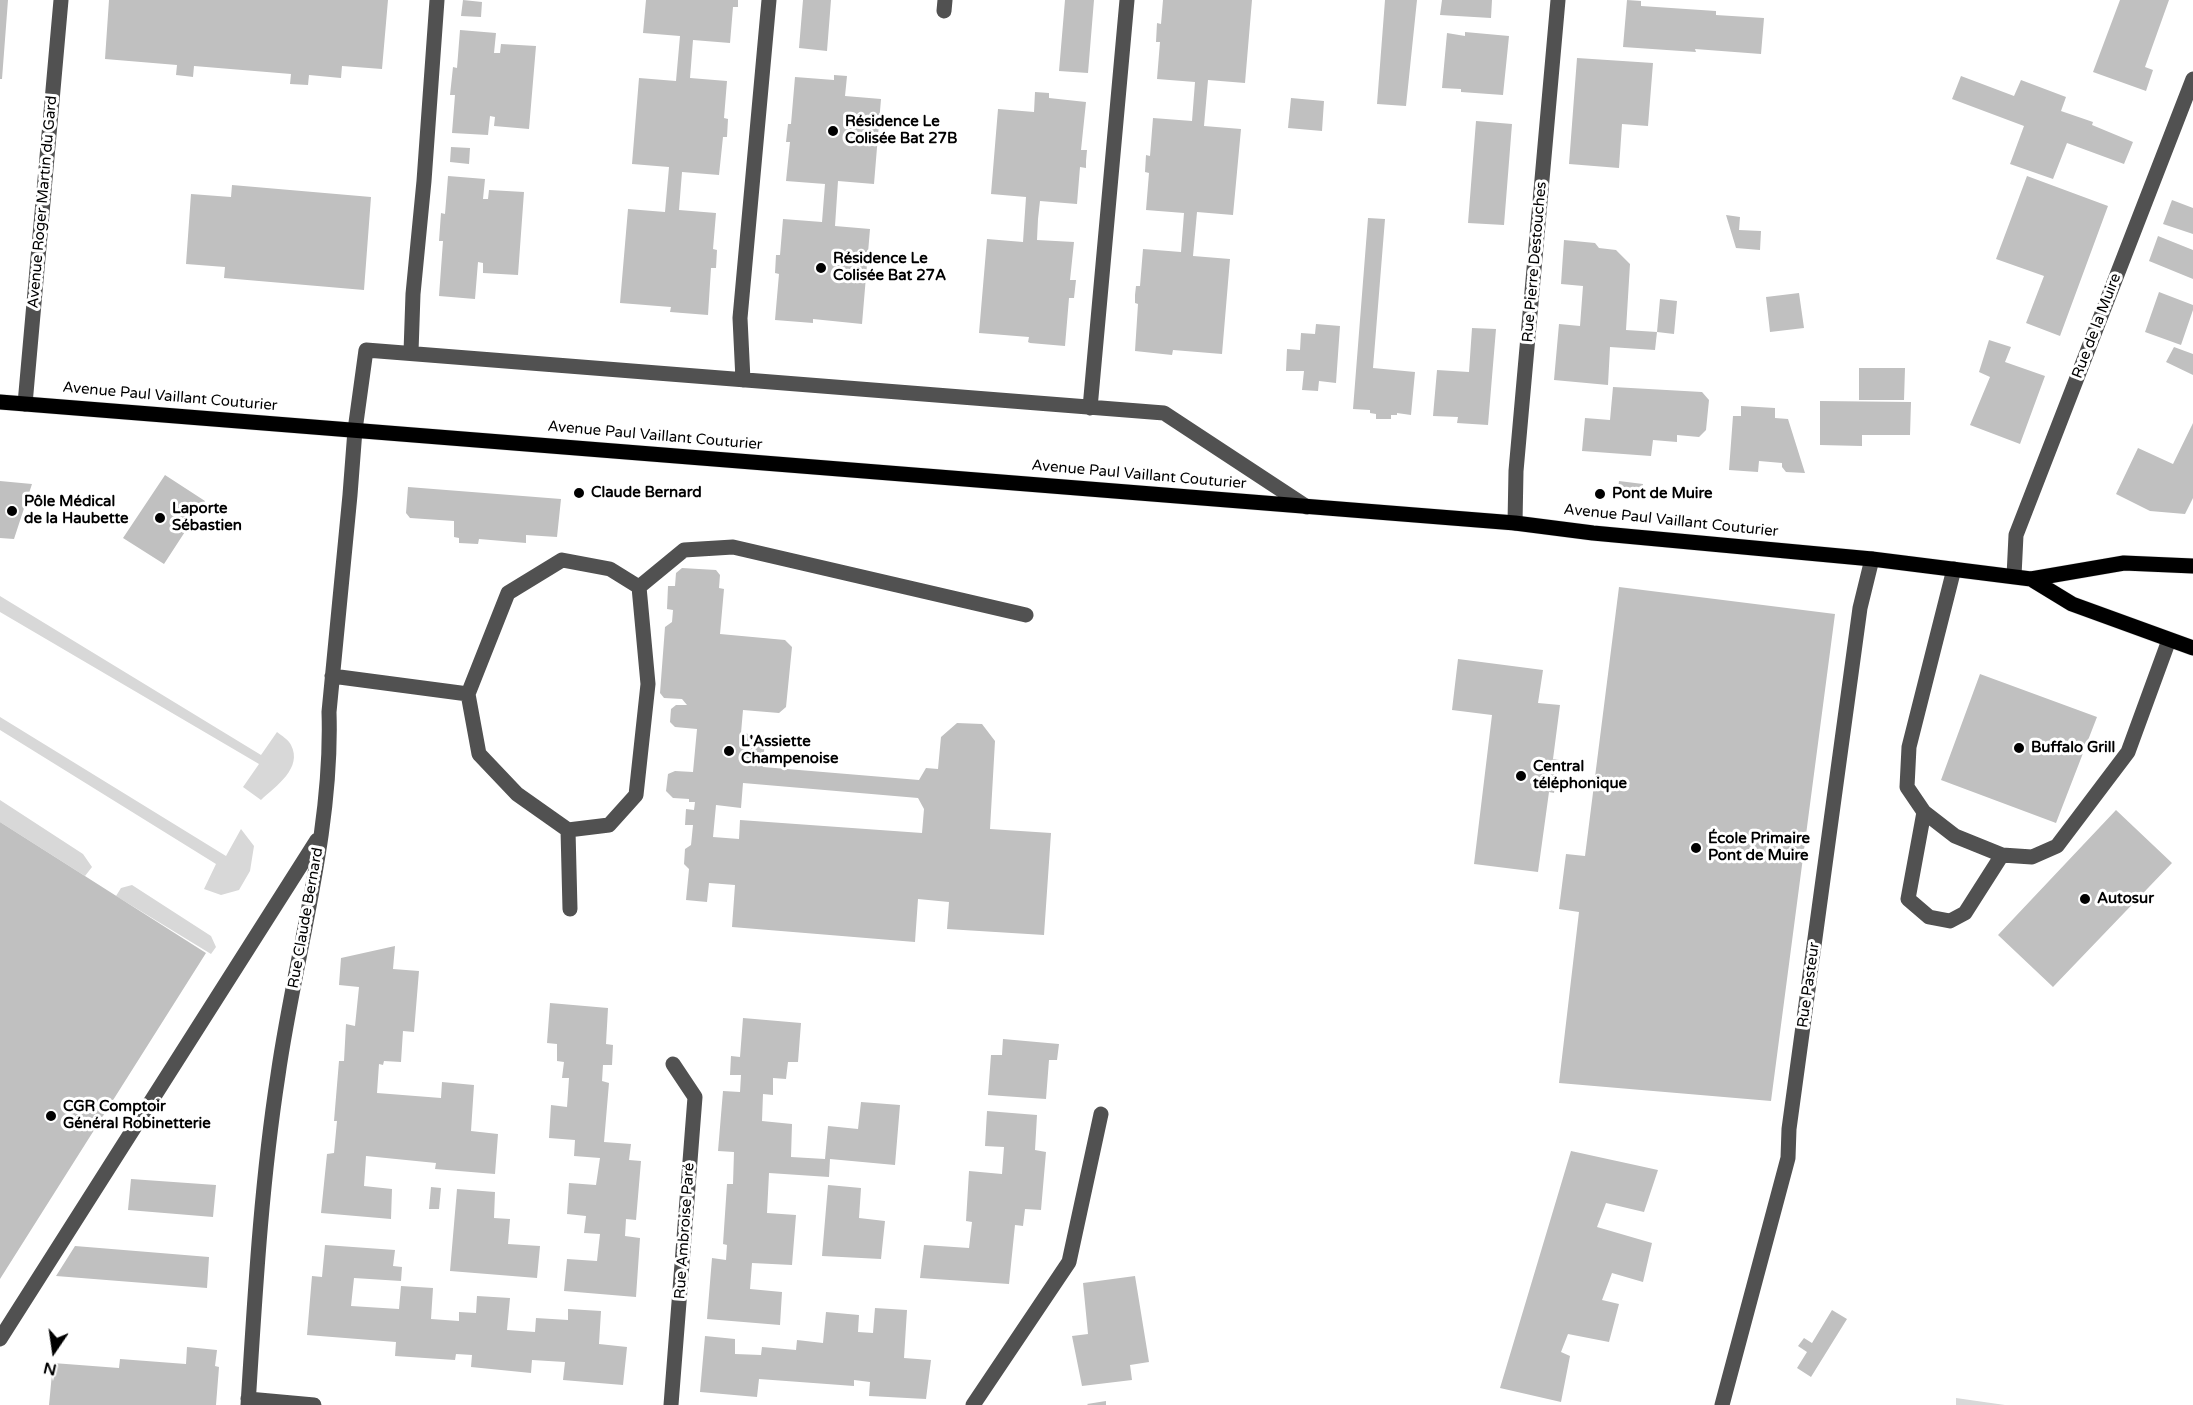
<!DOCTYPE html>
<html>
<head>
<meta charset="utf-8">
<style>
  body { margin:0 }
  #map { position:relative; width:2193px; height:1405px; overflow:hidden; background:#fff; font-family:"Varela Round",sans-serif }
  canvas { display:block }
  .north { position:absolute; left:24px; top:1321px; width:60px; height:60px; -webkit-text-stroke:4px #fff; paint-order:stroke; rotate:193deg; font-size:16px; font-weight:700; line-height:24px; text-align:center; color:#000 }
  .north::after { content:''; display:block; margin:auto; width:21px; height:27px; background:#000; clip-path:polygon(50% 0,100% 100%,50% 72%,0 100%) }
</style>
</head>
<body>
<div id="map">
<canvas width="2193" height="1405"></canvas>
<div class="north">N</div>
</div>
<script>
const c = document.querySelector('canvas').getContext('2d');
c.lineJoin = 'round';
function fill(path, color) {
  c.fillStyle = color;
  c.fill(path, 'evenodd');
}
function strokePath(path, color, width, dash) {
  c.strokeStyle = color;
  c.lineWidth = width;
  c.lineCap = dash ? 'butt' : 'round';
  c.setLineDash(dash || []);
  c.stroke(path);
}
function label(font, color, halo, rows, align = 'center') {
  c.font = font + ' "Varela Round",sans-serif';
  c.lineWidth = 6;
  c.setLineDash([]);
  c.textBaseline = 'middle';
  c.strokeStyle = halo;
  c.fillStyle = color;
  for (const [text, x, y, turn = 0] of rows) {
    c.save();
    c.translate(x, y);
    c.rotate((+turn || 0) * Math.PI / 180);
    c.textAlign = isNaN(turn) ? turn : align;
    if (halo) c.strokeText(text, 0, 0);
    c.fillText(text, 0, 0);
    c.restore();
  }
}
const green = new Path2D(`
  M0 596 261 755 277 732C282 736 289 740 291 745 303 768 276 786 261 800L243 787 259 764 0 612Z
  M0 717 226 856 241 829 254 846 250 871 239 890 221 895 204 889 216 864 0 730Z
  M0 800 83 854 92 867 85 876 0 822Z
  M132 885 211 936 216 947 211 954 116 896 121 888Z
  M1956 1398 2005 1405H1956Z`);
const building = new Path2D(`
  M0 0H8L2 79H0Z
  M109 0H388L382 69 342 66 341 78 309 75 308 85 290 84 291 74 194 66 193 77 185 76 176 75 177 65 105 59Z
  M463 0 482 2 481 17 461 16Z
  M646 0H738V7H733L730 43 693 40 690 78 727 81 724 118 728 119 727 137H723L719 175 682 172 679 210 716 213 713 249 717 250 716 268H711L708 315 670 312 671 307 620 303 628 209 665 212 669 167 632 164 639 78 676 81 680 36 643 33Z
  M803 0H831L827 51 799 48Z
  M1065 0H1094L1088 73 1059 71Z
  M1163 0H1252L1245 83 1208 80 1204 126 1241 129 1233 215 1197 212 1193 256 1230 259 1222 354 1173 350 1172 355 1135 351 1138 304 1135 303V295L1136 286H1140L1143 249 1181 252 1184 213 1146 210 1149 173 1145 172 1146 155 1150 156 1153 118 1192 121 1195 82 1157 79 1160 42H1156L1157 23 1161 24Z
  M1385 0H1417L1406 106 1377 104Z
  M1442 0H1492L1491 18 1440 15Z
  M1627 0 1641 1V6L1716 11V15L1764 18 1761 54 1695 49 1696 52 1623 47Z
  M2120 0H2169L2145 67 2153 70 2146 91 2093 72Z
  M460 30 496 33 494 53H500L501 44 536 46 529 129 494 126 495 117 490 116 488 135 452 133 455 95H450L453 67 457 68Z
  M1465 32 1509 36 1503 95 1461 92V89L1442 88 1447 33 1465 36Z
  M1577 58 1653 63 1648 126 1622 124 1619 168 1569 164Z
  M834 75 847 76 845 96 881 99 874 184 838 181 835 226 870 229 862 324 813 319V323L775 320 779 274 775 273 776 255H780L783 219 822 222 825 184 786 181 790 142H786L788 124H791L795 77 834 80Z
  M1961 76 2014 96 2021 80 2066 97 2061 111 2093 122 2092 125 2133 142 2124 164 2067 143 2053 179 2010 164 2024 126 1952 99Z
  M1035 92 1049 93V98L1086 102 1081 150H1087L1086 161V168L1080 167 1077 204 1040 201 1038 219 1037 240 1074 242 1070 280H1076L1074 298H1069L1065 346 1030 343 1028 342 1029 337 979 333 987 239 1023 242 1026 197 991 194 998 109 1034 112Z
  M1291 98 1324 101 1322 131 1288 128Z
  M1476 121 1512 124 1504 225 1468 223Z
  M451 147 470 148 469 164 450 162Z
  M448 176 485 179 483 199H488L489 190 524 192 518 275 483 273V263L478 262 475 299 439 296 443 241H439L441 213 445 214Z
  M2027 176 2108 206 2060 336 2026 323 2044 276 1996 259Z
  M232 185 371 197 364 290 224 278 225 267 186 264 191 194 231 197Z
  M2172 200 2193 208V234L2163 224Z
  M1726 215 1740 217 1739 230 1761 231 1760 250 1736 248Z
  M1368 218 1385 219 1373 368 1415 372 1411 415 1397 413V415H1391V419H1376V414L1370 413V410L1353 409Z
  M2158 236 2193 250V279L2149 261Z
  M1564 240 1595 243 1599 248 1616 250 1630 264 1626 330 1657 332 1655 350 1610 347 1608 385 1554 380 1559 324 1580 326 1583 286 1561 284Z
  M2159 292 2193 305V310L2181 345 2145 332Z
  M1799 293 1804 328 1770 332 1766 297Z
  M1660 299 1677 301 1674 334 1657 332Z
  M1316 324 1340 326 1336 383 1319 381 1318 391 1302 390 1304 371H1286L1287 349 1300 350 1301 333 1315 334Z
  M1472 328 1496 329 1488 425 1457 423 1458 417 1433 416 1437 370 1469 372Z
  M1989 340 2011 347 2005 362 2045 376 2020 444 1970 425 1990 377 1979 372Z
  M2174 347 2193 354V375L2166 362Z
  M1859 368H1905L1904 400H1859Z
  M1613 387 1702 392 1709 400 1706 430 1699 437 1677 435V442L1653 440 1651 456 1582 451 1585 418 1610 420Z
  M1820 401 1911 402 1910 435H1862V446L1820 445Z
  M1741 406 1775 408V418L1788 419 1805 473 1786 472 1782 467V463L1759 461 1758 472 1729 470 1733 416H1741Z
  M2193 423V498L2185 514 2150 511 2116 494 2138 448 2173 464Z
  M165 475 205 501 164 564 123 538Z
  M0 481 32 484 14 539 0 538Z
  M1619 481 1643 484 1642 492 1618 489Z
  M408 487 561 499 557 537 526 535V543L479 539 478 544 459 543V538L454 537V521L410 518 406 513Z
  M682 568 716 570 720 575 719 588 724 589 720 634 785 640 792 647 786 707 779 713 743 710 741 733 765 736 763 767 919 780 926 768 938 769 941 737 957 723 982 724 995 741 990 829 1051 833 1044 935 947 929 949 902 918 899 915 942 732 927 735 885 709 883 707 902 686 900 689 869 684 864 685 849 691 845 693 825H685L686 809 694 810 695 802H689V799L673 798 666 791 668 774 675 771 693 772 697 729 675 727 670 722 671 709 676 705H687L682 699 664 698 660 693 665 627 672 622 673 610 667 609 668 586H675L676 573ZM743 783 918 798 924 809 922 833 740 820 739 839 713 837 716 805 741 808Z
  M1619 587 1835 614 1771 1101 1559 1083 1579 912 1559 909 1566 854 1585 856Z
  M1458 659 1543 670 1538 703 1560 705 1553 759 1559 760 1554 793 1549 792 1538 872 1474 864 1492 715 1452 710Z
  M1980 674 2097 717 2056 823 1941 780Z
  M2116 810 2172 863 2053 987 1998 935Z
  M0 822 206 953 0 1279Z
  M395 946 393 969 419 971 414 1032 403 1031 401 1062 384 1061 383 1065 379 1064 377 1093 441 1098 442 1082 474 1085 471 1131 498 1134 495 1174 435 1169 436 1163 366 1156 364 1186 392 1189 391 1219 321 1213 327 1154 334 1153 337 1121H334L339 1061H344L346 1024 355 1026 359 987 339 985 341 958Z
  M550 1003 608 1008 606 1044 613 1045 612 1065H603L602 1081 609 1083 604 1142 631 1144 629 1160 641 1161 636 1220 626 1219 625 1236 640 1238 636 1297 564 1291 567 1259 597 1261 600 1234 584 1233 586 1216 567 1214 569 1183 596 1185 600 1158 574 1156 575 1140 549 1138 551 1105 567 1107 569 1078H562L564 1062 557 1061V1044L547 1043Z
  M743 1018 801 1023 798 1062H788L786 1079 773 1078V1095L763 1094 762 1121 792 1124 791 1157 825 1159 828 1126 858 1129 861 1102 900 1105 895 1165 830 1159 829 1177 769 1173 767 1213 796 1215 792 1265 752 1263 750 1289 782 1292 780 1325 707 1319 712 1258 726 1260 727 1245 723 1244 727 1184H733L734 1152 718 1151 723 1091 740 1092 741 1075H730L731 1056 740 1057Z
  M1003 1039 1059 1044 1057 1060H1049L1046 1099 988 1095 991 1055H1002Z
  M987 1111 1037 1115 1035 1150 1046 1152 1041 1210 1025 1209 1023 1226 1015 1225 1009 1284 920 1278 924 1245 969 1248 972 1222 966 1221 969 1171 1002 1174 1004 1147 985 1146Z
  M1571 1151 1658 1170 1644 1212 1606 1203 1597 1227 1652 1243 1643 1282 1612 1273 1602 1300 1619 1304 1609 1342 1568 1334 1561 1352 1570 1356 1561 1402 1500 1388Z
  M131 1179 216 1185 213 1217 128 1210Z
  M828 1185 861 1188 859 1218 885 1221 881 1259 822 1256Z
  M431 1187 441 1188 439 1209H429Z
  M457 1189 495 1192 494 1218 510 1219 508 1244 540 1246 537 1278 450 1271Z
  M325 1245 395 1250 393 1266 402 1267 401 1281 354 1278 351 1306 399 1309 401 1286 433 1288 431 1319 459 1321V1312L476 1313 477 1296 510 1298 507 1330 535 1332 536 1318 568 1320V1309L601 1311 599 1344 627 1347 623 1385 563 1380 565 1362 532 1360 531 1373 471 1367 472 1355 456 1354 455 1360 395 1356 396 1342 307 1335 312 1276 322 1277Z
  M75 1246 209 1257 207 1288 56 1276Z
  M1135 1276 1149 1362 1130 1365 1132 1380 1082 1386 1072 1336 1088 1334 1083 1283Z
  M875 1308 907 1310 904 1358 931 1360 926 1399 869 1396 870 1382 854 1380V1386L759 1379 757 1397 700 1392 705 1336 735 1339V1354L761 1355 762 1347 796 1350 797 1340 823 1343 826 1312 859 1315 858 1332 873 1333Z
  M1832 1310 1847 1319 1811 1377 1797 1368 1807 1352 1798 1346 1804 1338 1812 1343Z
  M187 1347 217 1350 215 1366 219 1367 216 1405H49L53 1363 119 1368 120 1359 186 1364Z
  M1106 1401V1405H1088L1087 1404Z`);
const minor = new Path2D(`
  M944 11 945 0
  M411 352 413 294 424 181 437 0
  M743 380 740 318 769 0
  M25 404 61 0
  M1090 408 1127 0
  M1515 523 1516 471 1558 0
  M562 560 610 569 639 587 648 684 636 795 609 825 568 830 517 794 479 754 468 694 508 593Z
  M1954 569 1909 747 1907 787 1924 812 1955 836 2002 855 2032 857 2057 846 2128 752 2169 640
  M2014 576 2016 535 2193 79
  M639 587 684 550 733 547 1026 615
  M332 676 468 694
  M1924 812 1908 899 1929 917 1950 921 1965 913 2002 855
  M568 830 570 909
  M0 1339 317 840
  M248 1399 314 1405
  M248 1405C255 1295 261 1185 278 1075 295 955 333 834 329 712L350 495 355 430 366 350 1164 413 1307 507
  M671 1405 695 1097 673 1064
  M973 1405 1069 1262 1101 1114
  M1722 1405 1788 1158 1789 1129 1860 608 1872 559`);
const major = new Path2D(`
  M0 402 1515 523 1593 533 1872 559 2031 579 2124 563 2193 566
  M2031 579 2072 604 2193 648`);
const markers = [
  [833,131,6,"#000"],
  [821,268,6,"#000"],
  [579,493,6,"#000"],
  [1600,494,6,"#000"],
  [12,511,6,"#000"],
  [160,518,6,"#000"],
  [2019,748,6,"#000"],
  [729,751,6,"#000"],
  [1521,776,6,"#000"],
  [1696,848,6,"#000"],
  [2085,899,6,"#000"],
  [51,1116,6,"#000"]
];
const poiNames = [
  ["Résidence Le",845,122],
  ["Colisée Bat 27B",845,139],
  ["Résidence Le",833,259],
  ["Colisée Bat 27A",833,276],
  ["Claude Bernard",591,493],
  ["Pont de Muire",1612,494],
  ["Pôle Médical",24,502],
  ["de la Haubette",24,519],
  ["Laporte",172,509],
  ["Sébastien",172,526],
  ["L'Assiette",741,742],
  ["Champenoise",741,759],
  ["Buffalo Grill",2031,748],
  ["Central",1533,767],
  ["téléphonique",1533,784],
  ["École Primaire",1708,839],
  ["Pont de Muire",1708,856],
  ["Autosur",2097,899],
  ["CGR Comptoir",63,1107],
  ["Général Robinetterie",63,1124]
];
const streetNames = [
  ["Avenue Roger Martin du Gard",43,202,-85],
  ["Rue Pierre Destouches",1535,262,-85],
  ["Rue de la Muire",2097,326,-69],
  ["Avenue Paul Vaillant Couturier",170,397,5],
  ["Avenue Paul Vaillant Couturier",655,436,5],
  ["Avenue Paul Vaillant Couturier",1139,475,5],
  ["Avenue Paul Vaillant Couturier",1671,521,6],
  ["Rue Claude Bernard",306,918,-80],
  ["Rue Pasteur",1809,985,-82],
  ["Rue Ambroise Paré",685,1231,-86]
];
fill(green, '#d8d8d8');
fill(building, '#c0c0c0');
strokePath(major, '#dbdbdb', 16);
strokePath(minor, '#515151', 15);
strokePath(major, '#000', 15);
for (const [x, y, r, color] of markers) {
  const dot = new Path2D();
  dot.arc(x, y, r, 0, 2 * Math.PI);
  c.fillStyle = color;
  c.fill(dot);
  strokePath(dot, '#fff', 2);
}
label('bold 15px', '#000', '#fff', poiNames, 'left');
label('15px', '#000', '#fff', streetNames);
</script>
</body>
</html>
